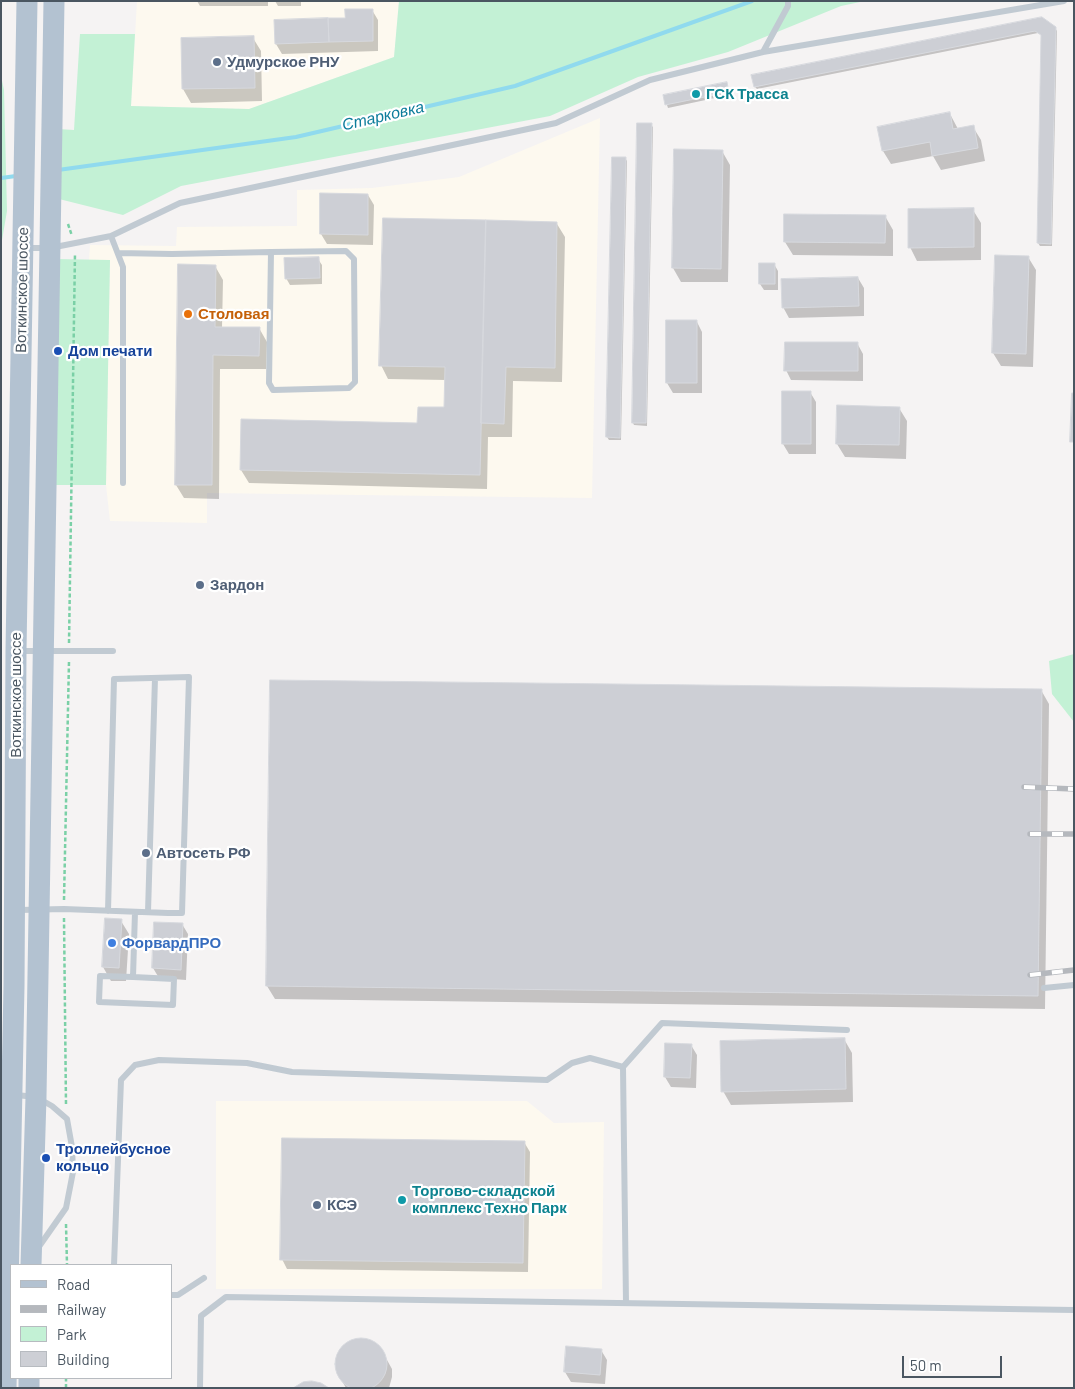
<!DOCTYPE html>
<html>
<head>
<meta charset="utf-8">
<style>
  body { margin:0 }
  #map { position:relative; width:1075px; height:1389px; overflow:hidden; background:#f5f3f3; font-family:Barlow,sans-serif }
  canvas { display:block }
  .frame { position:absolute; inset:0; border:2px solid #4a5661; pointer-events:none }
  .legend { position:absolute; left:10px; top:1264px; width:162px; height:115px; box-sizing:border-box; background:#fff; border:1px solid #b7bbc0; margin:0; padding:6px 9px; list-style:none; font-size:15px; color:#4a5661 }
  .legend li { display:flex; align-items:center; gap:10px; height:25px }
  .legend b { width:25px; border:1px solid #b7bbc0 }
  .scale { position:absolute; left:902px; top:1356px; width:100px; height:22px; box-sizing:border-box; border:2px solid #4a5661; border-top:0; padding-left:6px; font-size:15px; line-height:18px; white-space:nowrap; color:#4a5661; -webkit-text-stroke:4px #fff; paint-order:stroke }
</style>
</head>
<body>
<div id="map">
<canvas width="1075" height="1389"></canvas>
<div class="frame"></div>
<ul class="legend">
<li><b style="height:6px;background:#b3c2d1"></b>Road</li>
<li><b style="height:6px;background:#b5b8bd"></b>Railway</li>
<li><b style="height:14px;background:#c3f1d5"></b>Park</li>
<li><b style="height:14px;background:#cdcfd5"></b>Building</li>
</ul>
<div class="scale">50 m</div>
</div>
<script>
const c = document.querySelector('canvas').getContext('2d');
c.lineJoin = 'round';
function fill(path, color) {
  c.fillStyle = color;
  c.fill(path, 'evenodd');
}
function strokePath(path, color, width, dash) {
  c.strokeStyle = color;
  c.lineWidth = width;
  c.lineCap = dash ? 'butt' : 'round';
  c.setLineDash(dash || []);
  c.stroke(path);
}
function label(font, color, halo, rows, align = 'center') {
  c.font = font + ' Barlow,sans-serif';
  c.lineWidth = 4.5;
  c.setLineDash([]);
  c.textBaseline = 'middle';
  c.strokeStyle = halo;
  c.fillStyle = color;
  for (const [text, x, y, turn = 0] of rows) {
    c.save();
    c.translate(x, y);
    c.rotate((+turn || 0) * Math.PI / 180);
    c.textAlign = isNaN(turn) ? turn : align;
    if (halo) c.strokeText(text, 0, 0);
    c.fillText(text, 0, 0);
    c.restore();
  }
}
const commercial = new Path2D(`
  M137 1H399L394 57 249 109 131 106Z
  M600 118 592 498 207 493V523L110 521 106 485 110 260H89L90 245 176 246 177 227 297 226V190L372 188 459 177Z
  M216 1101H527L554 1123 604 1122 602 1289H216Z`);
const green = new Path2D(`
  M399 1H865L841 6 728 52 638 77 550 116 181 186 123 215 55 198 58 129 74 130 80 34H135L131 106 249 109 394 57Z
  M1 76 4 90 7 211 1 246Z
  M56 259 110 260 106 485H53Z
  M1074 654V722L1052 694 1049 661Z`);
const shadow = new Path2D(`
  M197 1H268V6H200Z
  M275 1H301V6H278Z
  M372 10 378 20V51L282 54 276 44Z
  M1042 18 1055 28 1057 31 1052 246H1040L1038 243 1043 36 1038 33 757 89 755 87Z
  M253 38 261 51 262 101 191 103 183 89 182 39Z
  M726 83 729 95 668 108 667 105 665 96Z
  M950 114 958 129 973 127 981 140 985 161 941 170 933 156 891 164 883 151Z
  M651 125 653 127 647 426 634 425 633 423Z
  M675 150 722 151 730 165 728 282H681L673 268Z
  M625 158 627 161 621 440H609L607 437Z
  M321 195H368L374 205 373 245 327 244 321 234Z
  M973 210 981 223V260L917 261 910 247Z
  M885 216 893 230V256L793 255 785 242Z
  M557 224 565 237 562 382 513 381 512 437H488L487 489 249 483 241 470 419 424 446 409V380L388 379 381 365Z
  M1028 257 1036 270 1033 367 1001 366 993 353Z
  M318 259 322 265V284L290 285 286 278Z
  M774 264 778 271V290H764L760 284Z
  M215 266 223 280 222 328H259L267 342 266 369H220L219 499 184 498 176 485Z
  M858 278 864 288V316L789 318 783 307Z
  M697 322 702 332V393H673L667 383Z
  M857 343 863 354V381L791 380 786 370Z
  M783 392H810L816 402V454H789L783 444Z
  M899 408 907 421 906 459 845 457 837 444Z
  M1041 690 1049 704 1045 1009 275 999 267 986Z
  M106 920 121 921 129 934 126 981H111L103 967Z
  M182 924 188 934 186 980 159 978 153 968Z
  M844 1039 852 1053 853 1102 731 1105 723 1091Z
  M691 1045 697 1055 696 1088 671 1087 665 1077Z
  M524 1142 530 1152 528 1272 287 1269 282 1259Z
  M355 1340H363L370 1341 377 1345 382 1351 392 1369V1377L389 1388H346L338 1374 336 1366 338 1357 341 1349 348 1343Z
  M601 1350 607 1360 605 1384 571 1382 565 1372Z`);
const stream = new Path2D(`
  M58 170 296 137 515 86 752 1
  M1 178 16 176`);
const building = new Path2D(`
  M345 9H373V41L329 42 328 18H345Z
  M1042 17 1056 27 1051 244 1037 243 1041 35 1035 31 754 87 751 75Z
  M328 18 329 42 275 44 274 20Z
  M254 36 255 88 182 89 181 38Z
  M727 82 729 92 665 105 663 95Z
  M950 112 953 129 974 125 978 148 932 156 930 142 882 151 877 127Z
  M637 123H652L646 423H632Z
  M674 149 723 150 721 269 672 268Z
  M612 157H626L620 438 606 437Z
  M320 193 368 194V235L320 234Z
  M974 208V247L908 248V209Z
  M784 214 886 215 885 243 784 242Z
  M383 218 486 220 480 475 240 470 241 419 417 423 418 407H444L445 367 379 366Z
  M486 220 557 222 555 368 506 367 504 424 481 423Z
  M995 255 1029 256 1026 354 992 353Z
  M319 257 320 278 285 279 284 258Z
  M759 263H775V284H759Z
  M178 264 216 265 215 327H260L259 356 213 355 212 485H175Z
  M858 277 859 306 782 308 781 279Z
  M666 320H697V383H666Z
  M785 342H858V371H784Z
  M782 391H811V444H782Z
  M1072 393H1074V442H1070Z
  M837 405 900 407 899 445 836 444Z
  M270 680 1042 689 1038 996 266 986Z
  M105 918 122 919 119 968 102 967Z
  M154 922 183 923 181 970 152 968Z
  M845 1038 846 1089 721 1092 720 1041Z
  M665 1043 692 1044 690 1078 664 1077Z
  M282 1138 525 1141 523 1263 280 1260Z
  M335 1364a26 26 0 1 1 52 0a26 26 0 1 1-52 0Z
  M566 1346 602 1349 600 1375 564 1372Z
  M312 1381 321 1383 329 1388H293L303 1382Z`);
const path = new Path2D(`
  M68 224 72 236
  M69 643 75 253
  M64 900 69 661
  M64 918 66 1105
  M66 1224 67 1265
  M66 1388V1378`);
const service = new Path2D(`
  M763 52 1064 1
  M111 236 123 267V483
  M26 248H50L111 236 180 203 556 123 650 80 763 52 788 6V1
  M118 253 172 254 271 252 269 383 273 390 349 388 355 382 354 259 346 251 271 252
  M20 651H113
  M19 910 64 909 168 913H182L189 677 114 679 108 911
  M148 912 155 678
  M133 977 100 976 99 1002 173 1005 174 979 133 977 135 912
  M1044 988 1074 985
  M16 1095 36 1097 52 1106 67 1119 72 1147 73 1172 66 1208 38 1248
  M114 1265 121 1080 135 1065 159 1060 247 1063 292 1072 547 1080 572 1063 590 1058 623 1067
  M171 1295H178L204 1278
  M626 1303 623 1067 662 1023 847 1030
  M200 1388 201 1316 226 1297 1074 1310`);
const primary = new Path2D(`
  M31 1265 36 1097 54 1
  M6 1388 14 986 16 650 27 1
  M29 1388V1378`);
const rail = new Path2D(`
  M1024 787 1074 789
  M1030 834H1074
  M1030 975 1074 970`);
const markers = [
  [217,62,5,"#5c6f8a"],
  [696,94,5,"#0f9aa8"],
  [188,314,5,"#e8710a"],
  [58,351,5,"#1a4fb4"],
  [200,585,5,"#5c6f8a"],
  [146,853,5,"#5c6f8a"],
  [112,943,5,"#3f7fe0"],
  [46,1158,5,"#1a4fb4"],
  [402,1200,5,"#0f9aa8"],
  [317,1205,5,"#5c6f8a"]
];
const serviceNames = [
  ["Удмурское РНУ",227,62],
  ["Зардон",210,585],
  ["Автосеть РФ",156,853],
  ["КСЭ",327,1205]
];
const cultureNames = [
  ["ГСК Трасса",706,94],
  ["Торгово-складской",412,1191],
  ["комплекс Техно Парк",412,1208]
];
const streetNames = [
  ["Воткинское шоссе",22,290,-89],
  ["Воткинское шоссе",16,695,-90]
];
const foodNames = [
  ["Столовая",198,314]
];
const transitNames = [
  ["Дом печати",68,351],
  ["Троллейбусное",56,1149],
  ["кольцо",56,1166]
];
const shopNames = [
  ["ФорвардПРО",122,943]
];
const waterNames = [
  ["Старковка",383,116,-13]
];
fill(commercial, '#fdf9ef');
fill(green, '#c3f1d5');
fill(shadow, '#0003');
strokePath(stream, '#90daee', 4);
fill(building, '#cdcfd5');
strokePath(building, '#d7d9de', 1);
strokePath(path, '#7ad0a6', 2.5, [4, 2.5]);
strokePath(service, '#c1cad2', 6);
strokePath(primary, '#b3c2d1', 21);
strokePath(rail, '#b5b8bd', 5.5);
strokePath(rail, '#fff', 4, [11]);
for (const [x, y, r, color] of markers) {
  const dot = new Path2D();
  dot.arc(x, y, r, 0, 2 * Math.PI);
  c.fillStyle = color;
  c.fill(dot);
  strokePath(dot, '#fff', 2);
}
label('bold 15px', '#4e5e75', '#fff', serviceNames, 'left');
label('bold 15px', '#0d838f', '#fff', cultureNames, 'left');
label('15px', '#4a5661', '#fff', streetNames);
label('bold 15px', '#c56008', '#fff', foodNames, 'left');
label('bold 15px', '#164399', '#fff', transitNames, 'left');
label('bold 15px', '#366cbe', '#fff', shopNames, 'left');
label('italic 16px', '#0c7c9b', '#fff', waterNames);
</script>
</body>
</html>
